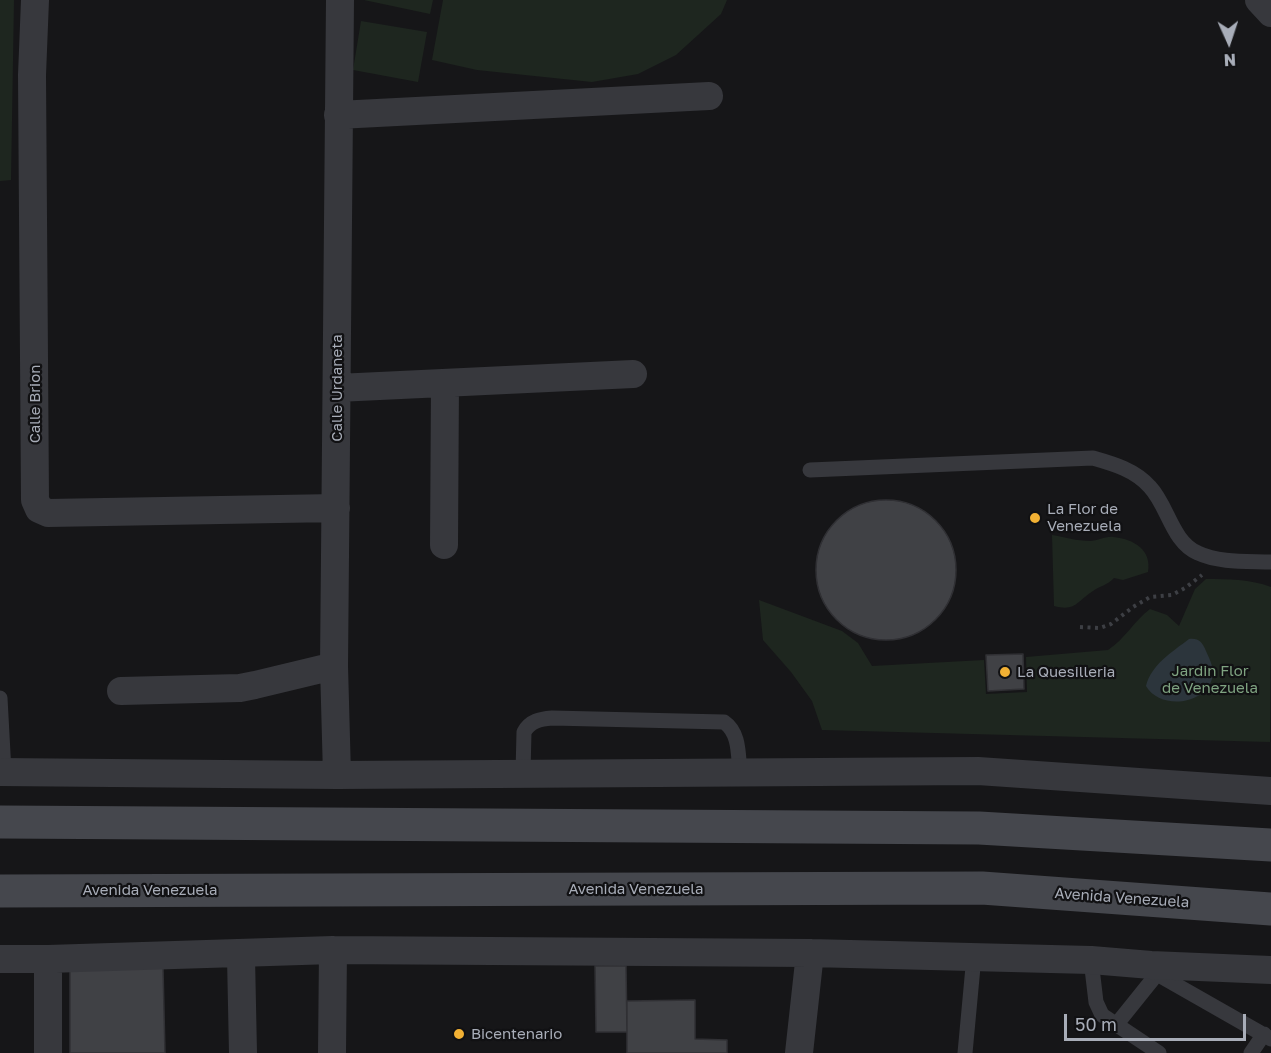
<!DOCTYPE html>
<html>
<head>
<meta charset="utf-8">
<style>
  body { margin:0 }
  #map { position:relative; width:1271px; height:1053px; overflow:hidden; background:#161618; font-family:"Golos Text",sans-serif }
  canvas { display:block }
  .north { position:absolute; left:1199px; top:12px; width:60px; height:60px; -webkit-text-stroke:4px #111113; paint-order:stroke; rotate:177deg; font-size:16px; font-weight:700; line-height:24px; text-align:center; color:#a8adb8 }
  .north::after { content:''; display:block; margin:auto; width:21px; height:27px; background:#a8adb8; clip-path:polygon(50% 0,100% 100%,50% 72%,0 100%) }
  .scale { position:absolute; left:1064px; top:1014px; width:182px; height:27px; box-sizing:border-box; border:3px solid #a8adb8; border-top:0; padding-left:8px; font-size:18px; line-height:21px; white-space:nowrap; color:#a8adb8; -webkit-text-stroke:4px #111113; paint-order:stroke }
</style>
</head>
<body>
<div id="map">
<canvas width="1271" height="1053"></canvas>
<div class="north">N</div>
<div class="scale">50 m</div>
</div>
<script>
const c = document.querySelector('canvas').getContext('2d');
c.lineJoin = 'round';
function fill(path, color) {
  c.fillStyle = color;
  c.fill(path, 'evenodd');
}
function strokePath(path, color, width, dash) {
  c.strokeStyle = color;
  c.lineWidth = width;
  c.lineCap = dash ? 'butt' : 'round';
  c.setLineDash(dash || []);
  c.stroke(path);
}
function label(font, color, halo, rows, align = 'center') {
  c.font = font + ' "Golos Text",sans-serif';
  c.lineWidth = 4.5;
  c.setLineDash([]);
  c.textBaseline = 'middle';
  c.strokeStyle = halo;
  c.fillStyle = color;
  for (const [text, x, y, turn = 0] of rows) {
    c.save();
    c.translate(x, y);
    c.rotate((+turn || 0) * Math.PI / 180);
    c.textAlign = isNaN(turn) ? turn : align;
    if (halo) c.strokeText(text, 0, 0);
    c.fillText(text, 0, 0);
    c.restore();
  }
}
const green = new Path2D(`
  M0 0H14L11 180 0 181Z
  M364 0H433L430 14Z
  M443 0H727L721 14 676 55 638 74 592 82 477 70 432 60Z
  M361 21 427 32 418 82 353 70Z
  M1052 535C1064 537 1077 541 1090 541 1098 541 1106 536 1113 537 1134 539 1152 550 1148 572L1123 580 1114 578C1108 585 1100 586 1093 591 1077 601 1076 612 1054 606Z
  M1206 579C1228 579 1250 579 1271 587L1270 742 822 730 812 701 791 672 763 640 759 600 842 631 858 643 872 666 984 660 986 694 1027 692 1026 657 1108 650C1125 639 1134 621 1150 609L1167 615 1179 626 1195 589Z`);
const water = new Path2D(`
  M1189 639C1199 638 1202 642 1206 651 1210 660 1215 669 1212 679 1204 705 1160 710 1146 686 1151 665 1172 652 1189 639Z`);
const building = new Path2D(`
  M816 570a70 70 0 1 1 140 0a70 70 0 1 1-140 0Z
  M1023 654 1024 689 988 691 986 655Z
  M70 966 163 968 165 1053H70Z
  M595 966H626L627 1032H596Z
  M695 1000V1039L727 1040V1053H627V1001Z`);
const path = new Path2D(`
  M1080 627 1100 628 1111 624 1133 607 1150 597 1172 595 1185 588 1202 575`);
const lane = new Path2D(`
  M810 470 1093 458C1114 464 1135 470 1150 487 1168 506 1172 542 1198 553 1219 563 1248 561 1271 562
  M0 698 4 772
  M523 773 524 732C530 721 540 719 552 718L724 722C740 733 738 755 740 773
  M1091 960 1096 1002 1102 1015 1159 1053
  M1153 968 1157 974 1271 1039
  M1116 1025 1157 974
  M965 1053 974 956
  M1251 1053 1264 1034`);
const street = new Path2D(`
  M35 0 32 75 35 500 39 509 48 513 336 508
  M1259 0 1271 13
  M338 115 709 96
  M337 388 633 374
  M444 545 445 383
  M121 691 240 688 255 685 334 666
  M0 772 337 775 978 771 1271 791
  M337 775 334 666 340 0
  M239 953 241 957 243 1053
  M0 959H48L333 950 810 953 1091 960 1151 965 1271 970
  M48 1053V959
  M332 1053 333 950
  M799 1053 810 953`);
const secondary = new Path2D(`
  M0 822 979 828 1271 845
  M0 891 982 888 1271 909`);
const markers = [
  [1035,518,6,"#f2b134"],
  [1005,672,6,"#f2b134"],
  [459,1034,6,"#f2b134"]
];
const streetNames = [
  ["Calle Urdaneta",337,388,-90],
  ["Calle Brion",35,404,-90],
  ["Avenida Venezuela",636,889],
  ["Avenida Venezuela",150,890],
  ["Avenida Venezuela",1122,898,4]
];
const poiNames = [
  ["La Flor de",1047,509],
  ["Venezuela",1047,526],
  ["La Quesilleria",1017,672],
  ["Bicentenario",471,1034]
];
const parkNames = [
  ["Jardin Flor",1210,671],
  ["de Venezuela",1210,688]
];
fill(green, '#1e261f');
fill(water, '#2c353c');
fill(building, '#404145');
strokePath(building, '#303034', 1.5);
strokePath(path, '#3d3f44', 4, [3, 4.5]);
strokePath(lane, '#37383d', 15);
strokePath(street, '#37383d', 28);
strokePath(secondary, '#45474d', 33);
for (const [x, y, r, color] of markers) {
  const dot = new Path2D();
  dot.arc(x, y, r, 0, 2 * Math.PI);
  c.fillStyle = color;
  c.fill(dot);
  strokePath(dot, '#111113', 2);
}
label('15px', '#a8adb8', '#111113', streetNames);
label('15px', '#a8adb8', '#111113', poiNames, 'left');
label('15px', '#7fa381', '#111113', parkNames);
</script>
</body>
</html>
